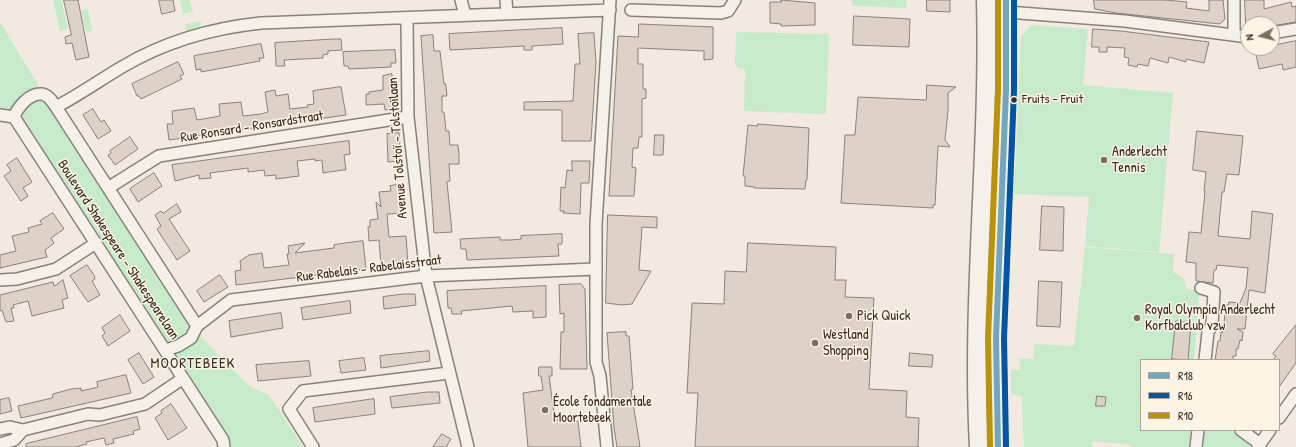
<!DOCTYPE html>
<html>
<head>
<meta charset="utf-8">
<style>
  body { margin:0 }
  #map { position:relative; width:1296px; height:447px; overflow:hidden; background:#f2eae0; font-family:"Patrick Hand",sans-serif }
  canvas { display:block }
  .legend { position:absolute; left:1140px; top:359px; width:140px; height:72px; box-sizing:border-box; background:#fcf5e5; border:1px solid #afa495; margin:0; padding:5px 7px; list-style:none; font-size:12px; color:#3b2a1e }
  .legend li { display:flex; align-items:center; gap:8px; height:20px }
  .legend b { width:20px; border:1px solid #afa495 }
  .north { position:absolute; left:1240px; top:16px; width:40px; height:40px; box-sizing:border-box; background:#fcf5e5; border:1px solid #afa495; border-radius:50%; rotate:263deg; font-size:11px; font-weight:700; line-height:16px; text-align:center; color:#3b2a1e }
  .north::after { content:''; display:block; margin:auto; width:14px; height:18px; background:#7b6d62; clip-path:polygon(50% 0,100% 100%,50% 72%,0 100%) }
</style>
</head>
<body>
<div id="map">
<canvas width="1296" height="447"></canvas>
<ul class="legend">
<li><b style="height:5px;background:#71a6bf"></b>R18</li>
<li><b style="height:5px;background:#0056a4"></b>R16</li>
<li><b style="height:5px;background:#ba930a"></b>R10</li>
</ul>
<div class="north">N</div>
</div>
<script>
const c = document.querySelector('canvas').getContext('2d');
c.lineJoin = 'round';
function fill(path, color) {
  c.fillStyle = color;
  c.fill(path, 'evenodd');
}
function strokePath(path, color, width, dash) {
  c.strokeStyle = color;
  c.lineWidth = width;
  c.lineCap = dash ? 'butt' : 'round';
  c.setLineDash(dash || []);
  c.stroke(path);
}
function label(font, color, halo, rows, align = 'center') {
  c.font = font + ' "Patrick Hand",sans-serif';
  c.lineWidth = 3;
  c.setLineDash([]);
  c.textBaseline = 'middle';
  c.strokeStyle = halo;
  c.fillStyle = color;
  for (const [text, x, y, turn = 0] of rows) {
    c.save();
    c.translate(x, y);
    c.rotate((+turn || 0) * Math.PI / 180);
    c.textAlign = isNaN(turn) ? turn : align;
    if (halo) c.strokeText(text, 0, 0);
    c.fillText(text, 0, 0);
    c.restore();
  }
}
const green = new Path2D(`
  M53 0H61L68 29 60 31Z
  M180 0H190L193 12 183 14Z
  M852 0H907L906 8 852 6Z
  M88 9 92 31 86 32 81 10Z
  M202 21 198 31 187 34 185 24Z
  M0 22 50 105 199 335 249 386 269 395 303 447H228L13 108 10 112 0 114Z
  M1031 25 1088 29 1083 85 1173 93 1159 252 1085 246 1089 197 1014 194 1021 37Z
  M736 32 829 34 826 114 744 111 745 69 737 68V65H735Z
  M1085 247 1174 254 1173 272 1183 278 1187 289 1200 291 1194 360H1141V430H1193L1191 447H1131V445L1093 441 1092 447H1024L1022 397 1011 394V370H1020V358L1033 359 1034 344 1074 346Z
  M1203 430H1233L1249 441V447H1201Z`);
const building = new Path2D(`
  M64 0H78L89 57 76 60 72 43 66 44 65 37 71 35Z
  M159 0H173L175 11 162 14Z
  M781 0 815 3V25L781 26V24L770 23V2H781Z
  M927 0H950V12L927 11Z
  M1094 0H1165L1187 2 1186 8 1209 11V0H1223L1225 19 1220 24 1116 13 1095 9Z
  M1245 0H1264V9L1291 2 1292 7 1296 6V22L1272 26V24H1246Z
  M854 16 910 19 909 47 853 45Z
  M639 24 713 27V59L704 60V51L638 48V64H643V89H646V98L642 99V137H639L638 148H633L632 167 636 168 634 196H609L618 36 638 37Z
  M562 28 563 44 532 46V50H524V46L450 50 449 34Z
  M1093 29 1121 31 1209 42 1204 63 1186 59V62L1169 57 1168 63 1150 58 1148 66 1138 64 1137 67 1128 65 1129 58 1124 57 1125 48 1107 47V52H1099V47H1092Z
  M594 33 596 63 591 141H562V110H524V102L573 101 575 64H580L578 34Z
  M433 35 434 51H440L444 84H446V86L447 96H442V112H444L446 131H449L450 145H458L459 154V164H449L450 181 447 182 452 232 434 233 421 36Z
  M333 39H341L342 50 328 51V54L323 55V58L284 60 285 66H276L275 43Z
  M1296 41V67L1283 70 1282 64 1259 69 1255 49 1274 48 1272 46Z
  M261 44 264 58H259L260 61 201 72V69L196 70 194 56Z
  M395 50 396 63H391V67L349 69 348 66H344L343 52Z
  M178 62 184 74 180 76 182 79 141 99 139 96H137L132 84Z
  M392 74V81L396 80 398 109 385 110 384 104 366 105V94H369V92L383 90V76Z
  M927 85 956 87 948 93V111L945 140 950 147 938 146 935 205H933V208L841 203 845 135H855L858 97 926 100Z
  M341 87 346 115 169 140 167 124H173L172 111 194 108 197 120 220 116 219 104 241 102 243 116 261 114 268 112 265 92 275 90 276 96 288 94 290 109 308 107 307 105 314 104 313 91Z
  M93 109 101 122 104 120 111 131 98 139 83 115Z
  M758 124 809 128 807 180H806L805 189 754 188V187L745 186V176H743L748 125 757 126Z
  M1197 131 1243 136 1239 175 1227 174 1224 192H1222L1218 236 1250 239 1252 211 1273 214 1265 293 1249 290 1245 329H1237L1243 332 1242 341 1240 340 1238 349H1236V356H1233V360H1215L1218 341H1220L1221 332H1223L1226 305H1228L1229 302 1240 303 1246 288 1248 268 1217 265 1216 270H1214L1213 283 1196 281V263L1186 262 1189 232 1201 233 1205 191H1204L1206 172 1193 170Z
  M399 133 401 161 388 162 387 134Z
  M655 135H664L663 155H654Z
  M130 137 138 149 115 165 108 155 111 153 110 151Z
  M349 141 350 154 344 155 346 170H343L323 173 322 160 315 161V159L297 161 299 176 276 179V175L265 176 264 170 248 172V168L210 173 211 178 199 179V175L175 181 172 165Z
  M17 158 32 182 23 188 28 196 21 201 4 176 11 171 7 165Z
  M572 161H590L589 183H581L580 214 563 213 564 211H560L561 187 565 188 567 170 572 171Z
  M154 173 162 186 138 202 130 189Z
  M403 184 405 213 387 214 389 237 406 236 408 264 381 266 379 240 369 241 368 227H370V220L378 219 376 202 381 207 379 192 391 191 390 186Z
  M177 204 181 212 169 219 190 251 177 260 157 229 161 226 155 215 161 211 163 213Z
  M1042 206 1064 207 1063 251 1040 250Z
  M53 213 64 229 51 238 54 243 45 250 47 257 0 268V255L16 251 12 236 29 232 28 228 42 224 40 221Z
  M608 215 657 217V228L642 227 639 270 651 271 632 304 622 305 606 303Z
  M562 234V244H558L559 256 467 260 466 249H461L460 239 500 237V240H511L521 239V236Z
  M363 241 366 269 236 285 235 271 241 270 240 261 249 255 262 253 264 268 289 265 287 254H289L288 246 305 243 295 253 334 248V245Z
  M748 243 836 247 835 280H846L845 297 874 298 869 389 907 391 906 417 919 418 918 447H695L698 393H687L692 303 724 304 725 271 746 272Z
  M87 265 94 275 95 279 92 281 100 295 88 302 70 276Z
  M220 275 228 287 204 302 197 291Z
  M63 280 68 298 62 300 64 308 32 316 28 301 13 305 14 308H11L14 321 6 322 2 310 0 311V295L53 282 54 286Z
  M1039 281 1062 282 1060 327 1037 326Z
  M581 284 585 289 587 369H560L561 332H564V313L560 314 559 285Z
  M546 286V317L533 318V311L513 312 512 306 461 311 462 314H452L451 308H448L447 291Z
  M404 294H415L416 305 384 309 383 297Z
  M350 301 351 313 303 320 301 308Z
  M281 313 283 328 231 337 229 321Z
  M120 315 130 331 108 346 102 336 105 333 102 328Z
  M1176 321 1191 323 1188 360 1172 359Z
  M1296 325V363L1279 387V360H1273L1276 356 1273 354Z
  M626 332V336H629L633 389 631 390 640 447H617L614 428 607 333Z
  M429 351 430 361 381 368 380 356Z
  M139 353 154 377 143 384 128 360Z
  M910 353 933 355 932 367 909 366Z
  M364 358 366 370 341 373 339 361Z
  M309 361 311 376 258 381 256 365Z
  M539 367H552V376H549L555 420 570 418 571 422 578 421 581 447H528L523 393 543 390 541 376H539Z
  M126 375 131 393 21 418 18 406 52 398 53 394 71 389 81 388V391L98 387 97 382Z
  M428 392H439L440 403 392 408 390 397Z
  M1097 396 1106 397 1105 406H1096Z
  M9 398 12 411 0 414V400Z
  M374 399 375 414 315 422 313 408Z
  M171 404 187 428 168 440 155 418 162 413 161 411Z
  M137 417 140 429 133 431 134 434 113 439 114 443 106 445 104 438 86 442 87 444 75 447H26V444Z
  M442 434 451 439 446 447H433Z`);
const street = new Path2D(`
  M461 0 465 15
  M506 0 507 14
  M1234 0V35
  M631 10 721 13 728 11 735 0
  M1007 12 1125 21 1248 37
  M407 18 408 117 426 276 468 447
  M1272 33 1296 29
  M56 107 197 326
  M0 115 14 117
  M14 117C18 107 29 93 42 94 49 95 53 103 56 107 79 95 100 80 122 67 164 42 213 28 261 23L610 10
  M14 117 223 440 224 447
  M108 188 159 156 408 117
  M0 280 17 279 56 269 96 243
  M1201 288 1214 292 1212 325 1208 332 1205 360
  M165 350 178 346 191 338 197 326 231 300 426 276 595 269
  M1279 418 1296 394
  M0 429 10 427 23 430 88 414 100 415 145 404 182 379
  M1241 430 1260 444
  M0 444 14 440 23 430
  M313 447 289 409 303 391 449 373
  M607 447 600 376 596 362V224L610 0
  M1196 447 1198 430
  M1258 447 1270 430`);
const primary = new Path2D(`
  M979 447C971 298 990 149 986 0
  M998 447 996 338 1006 90V0`);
const bus1 = new Path2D(`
  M998 447 996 338 1006 90V0`);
const bus2 = new Path2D(`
  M1006 447 1004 338 1014 90V0`);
const bus3 = new Path2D(`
  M990 447 988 338 998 90V0`);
const markers = [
  [1014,100,3.5,"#3b2a1e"],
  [1104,160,4,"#7b6d62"],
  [849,316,4,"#7b6d62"],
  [1137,318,4,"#7b6d62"],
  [815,343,4,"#7b6d62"],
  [545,410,4,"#7b6d62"]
];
const busNames = [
  ["Fruits - Fruit",1022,100]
];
const streetNames = [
  ["Rue Ronsard - Ronsardstraat",252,127,-9],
  ["Avenue Tolstoï - Tolstoïlaan",398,148,-94],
  ["Boulevard Shakespeare - Shakespearelaan",118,250,57],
  ["Rue Rabelais - Rabelaisstraat",369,269,-7]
];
const poiNames = [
  ["Anderlecht",1112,152],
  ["Tennis",1112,168],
  ["Royal Olympia Anderlecht",1145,310],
  ["Korfbalclub vzw",1145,326],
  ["Pick Quick",857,316],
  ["Westland",823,335],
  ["Shopping",823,351],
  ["École fondamentale",553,402],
  ["Moortebeek",553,418]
];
const neighbourhoodNames = [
  ["MOORTEBEEK",193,364]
];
fill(green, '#c7ebca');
fill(building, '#ded1c7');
strokePath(building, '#88827a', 1);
strokePath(street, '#88827a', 14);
strokePath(primary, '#88827a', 21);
strokePath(street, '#f5f1ea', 11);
strokePath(primary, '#f5f1ea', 18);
strokePath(bus1, '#71a6bf', 6);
strokePath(bus2, '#0056a4', 6);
strokePath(bus3, '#ba930a', 6);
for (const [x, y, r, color] of markers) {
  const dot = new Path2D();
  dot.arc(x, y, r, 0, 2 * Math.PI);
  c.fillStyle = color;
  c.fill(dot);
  strokePath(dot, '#fcf5e5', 1.5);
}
label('13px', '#3b2a1e', '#fcf5e5', busNames, 'left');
label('14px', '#3b2a1e', '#fcf5e5', streetNames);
label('14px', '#3b2a1e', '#fcf5e5', poiNames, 'left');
c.letterSpacing = '1px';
label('15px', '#3b2a1e', '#fcf5e5', neighbourhoodNames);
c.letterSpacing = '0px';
</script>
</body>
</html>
